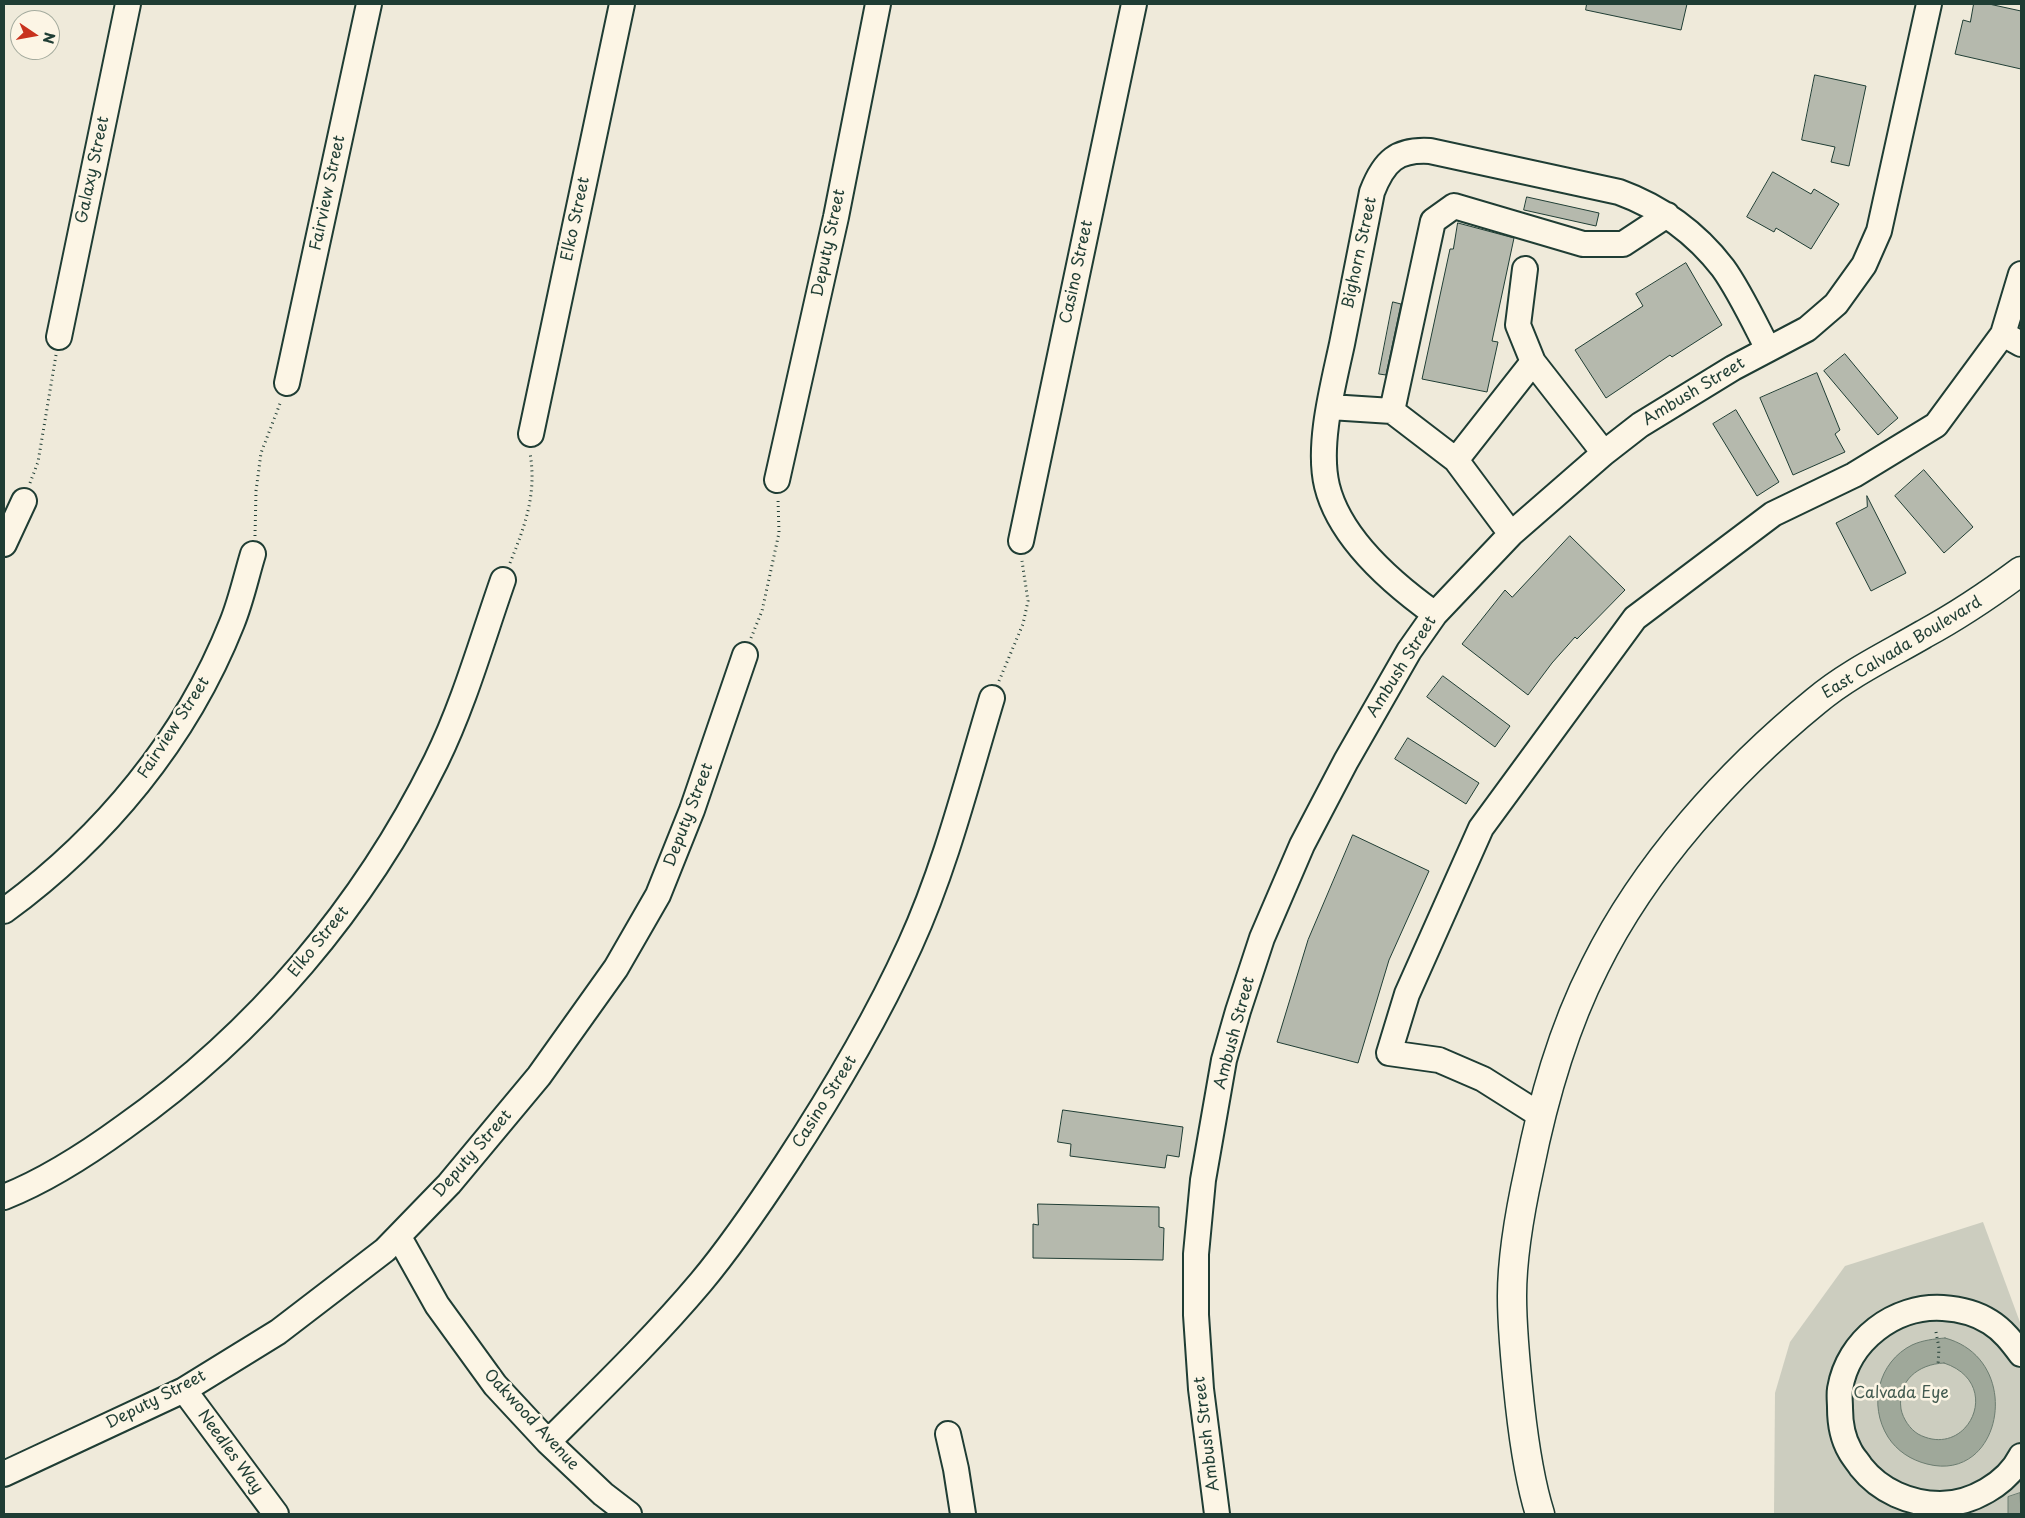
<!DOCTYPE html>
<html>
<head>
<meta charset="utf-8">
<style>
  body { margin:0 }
  #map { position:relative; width:2025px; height:1518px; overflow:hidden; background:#efeada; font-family:"Playpen Sans",sans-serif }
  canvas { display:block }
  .frame { position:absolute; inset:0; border:5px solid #1f3d34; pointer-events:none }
  .north { position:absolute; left:10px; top:10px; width:50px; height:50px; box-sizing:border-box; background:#fcf5e5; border:1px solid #a4ab9e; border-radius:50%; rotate:102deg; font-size:14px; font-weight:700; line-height:20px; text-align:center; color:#1f3d34 }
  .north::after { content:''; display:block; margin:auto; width:18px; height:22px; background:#c8321e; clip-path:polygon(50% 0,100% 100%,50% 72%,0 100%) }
</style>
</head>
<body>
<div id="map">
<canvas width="2025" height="1518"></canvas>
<div class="frame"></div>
<div class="north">N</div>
</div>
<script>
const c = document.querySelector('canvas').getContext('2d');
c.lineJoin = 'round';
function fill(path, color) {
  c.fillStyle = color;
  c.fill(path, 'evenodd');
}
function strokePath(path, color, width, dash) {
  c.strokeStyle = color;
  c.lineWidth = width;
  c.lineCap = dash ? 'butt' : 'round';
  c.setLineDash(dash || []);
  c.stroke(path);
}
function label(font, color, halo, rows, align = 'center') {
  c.font = font + ' "Playpen Sans",sans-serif';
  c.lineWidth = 5;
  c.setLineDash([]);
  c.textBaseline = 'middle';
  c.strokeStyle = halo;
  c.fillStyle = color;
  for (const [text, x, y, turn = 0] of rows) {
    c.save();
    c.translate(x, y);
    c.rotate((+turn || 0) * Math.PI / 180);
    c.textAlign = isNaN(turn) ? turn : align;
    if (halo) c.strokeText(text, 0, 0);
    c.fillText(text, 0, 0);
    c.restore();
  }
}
const green = new Path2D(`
  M1983 1222 2021 1325V1514H1774L1775 1393 1790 1342 1845 1266Z`);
const water = new Path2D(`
  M1945 1338C2025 1359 2003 1484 1927 1464 1911 1460 1897 1451 1888 1437 1868 1405 1878 1362 1912 1345 1923 1340 1934 1339 1945 1338ZM1944 1363C2005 1383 1968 1461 1918 1434 1910 1429 1903 1419 1901 1409 1897 1381 1918 1364 1944 1363Z
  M2020 1493 2021 1514H2008V1497Z`);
const building = new Path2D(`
  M1587 4H1687L1681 30 1586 10Z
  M1974 4H1989L2021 11V69L1955 54 1963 20 1970 22Z
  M1815 75 1866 86 1849 166 1831 162 1835 147 1802 140Z
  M1773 172 1811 194 1814 189 1839 204 1811 249 1776 228 1774 232 1747 217Z
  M1527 197 1599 213 1596 226 1524 210Z
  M1458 223 1514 238 1492 341 1498 342 1487 392 1422 379 1450 249H1453Z
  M1686 263 1722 325 1672 357 1670 355 1606 398 1575 350 1643 306 1636 294Z
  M1393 302 1401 304 1386 375 1379 374Z
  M1845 354 1898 418 1878 435 1824 371Z
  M1817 373 1840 430 1835 434 1845 452 1793 475 1760 398Z
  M1736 410 1779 482 1757 496 1713 424Z
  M1924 470 1973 527 1944 553 1895 496Z
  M1867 496 1906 573 1871 591 1836 523 1867 507Z
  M1570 536 1625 590 1577 639 1575 637 1552 663 1528 695 1462 644 1505 590 1512 597Z
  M1443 676 1510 726 1495 747 1427 697Z
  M1408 738 1479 783 1466 804 1395 759Z
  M1353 835 1429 871 1389 960 1358 1063 1277 1042 1308 940Z
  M1063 1110 1183 1127 1179 1157 1167 1155 1165 1168 1070 1156 1071 1144 1058 1142Z
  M1038 1204 1159 1207V1227L1164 1228 1163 1260 1033 1258V1224L1038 1225Z`);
const path = new Path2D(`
  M30 483 38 462 56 355
  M255 536 256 491 261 453 281 401
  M510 563C525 526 537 494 530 453
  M751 638 762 611 779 533 778 498
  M999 681 1023 624 1028 601 1022 561
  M1936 1332 1939 1348 1938 1365`);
const minor = new Path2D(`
  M1525 269 1518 325 1533 362 1604 453
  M2003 334 2021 344
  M59 337 128 4
  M287 383 369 4
  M1330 407 1392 411 1433 221 1454 206 1583 244H1623L1667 215
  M1392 411 1456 460
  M531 434 622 4
  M777 480 836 217 878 4
  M1511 534 1456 460 1533 362
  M1021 541 1134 4
  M4 544 24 501
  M1435 614C1393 584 1340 539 1327 486 1317 445 1333 386 1342 344 1352 294 1362 243 1372 192 1384 161 1397 149 1430 151L1619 192C1660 207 1696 233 1723 268 1739 290 1755 324 1768 349
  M4 911C104 838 186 739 232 623 241 601 246 577 253 554
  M1540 1115 1483 1079 1439 1060 1389 1053 1407 994 1481 828 1635 618 1773 514 1854 475 1936 425 2003 334 2021 274
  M4 1197C47 1180 87 1154 124 1127 257 1033 364 907 436 761 464 704 482 640 503 580
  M399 1237 437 1305 495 1385 548 1442 603 1494 629 1514
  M2021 1354C2012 1342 2003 1330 1990 1322 1976 1313 1959 1309 1943 1308 1895 1305 1848 1340 1840 1389 1839 1395 1840 1402 1840 1408 1840 1422 1843 1439 1850 1451 1853 1457 1858 1462 1861 1467 1880 1491 1910 1504 1940 1504 1971 1504 2007 1484 2021 1456
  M184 1390 276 1514
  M948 1434 956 1469 963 1514
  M548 1442C600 1390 653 1339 701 1282 732 1245 759 1205 786 1164 832 1094 875 1022 910 945 946 866 967 781 992 698
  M4 1474 184 1390 278 1332 385 1250 449 1184 539 1076 616 968 658 895 692 810 745 655
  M1217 1514 1201 1389 1196 1315V1254L1203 1180 1224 1060 1238 1011 1262 938 1302 845 1346 761 1409 651 1435 614 1511 534 1604 453 1640 425 1733 368 1807 329 1836 304 1864 265 1879 231 1929 4`);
const major = new Path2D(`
  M1540 1514C1529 1479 1524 1442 1520 1406 1516 1369 1512 1333 1512 1296 1512 1254 1520 1211 1529 1170 1543 1100 1562 1031 1595 966 1645 865 1729 772 1816 701 1848 674 1888 655 1924 634 1959 615 1990 594 2021 571`);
const streetNames = [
  ["Galaxy Street",93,170,-78],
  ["Fairview Street",328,193,-78],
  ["Elko Street",576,219,-78],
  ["Deputy Street",829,243,-78],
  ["Bighorn Street",1360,253,-78],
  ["Casino Street",1077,272,-78],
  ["Ambush Street",1694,392,-31],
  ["East Calvada Boulevard",1902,648,-31],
  ["Ambush Street",1402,667,-58],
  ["Fairview Street",174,728,-57],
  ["Deputy Street",689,815,-69],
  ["Elko Street",319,942,-51],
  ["Ambush Street",1235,1033,-75],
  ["Casino Street",825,1102,-58],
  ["Deputy Street",473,1154,-49],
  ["Deputy Street",156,1400,-27],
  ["Oakwood Avenue",531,1420,47],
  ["Ambush Street",1207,1434,-97],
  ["Needles Way",230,1452,54]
];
const parkNames = [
  ["Calvada Eye",1901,1394]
];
fill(green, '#cccdbf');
fill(water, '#9fa89a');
strokePath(water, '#6c7d71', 1);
fill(building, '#b5b9ad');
strokePath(building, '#1f3d34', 1);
strokePath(minor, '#1f3d34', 28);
strokePath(major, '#1f3d34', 31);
strokePath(path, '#1f3d34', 3, [1, 4]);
strokePath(minor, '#fcf5e5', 24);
strokePath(major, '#fcf5e5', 28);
label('16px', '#1f3d34', '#fcf5e5', streetNames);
label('16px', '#425a50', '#fcf5e5', parkNames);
</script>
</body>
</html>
